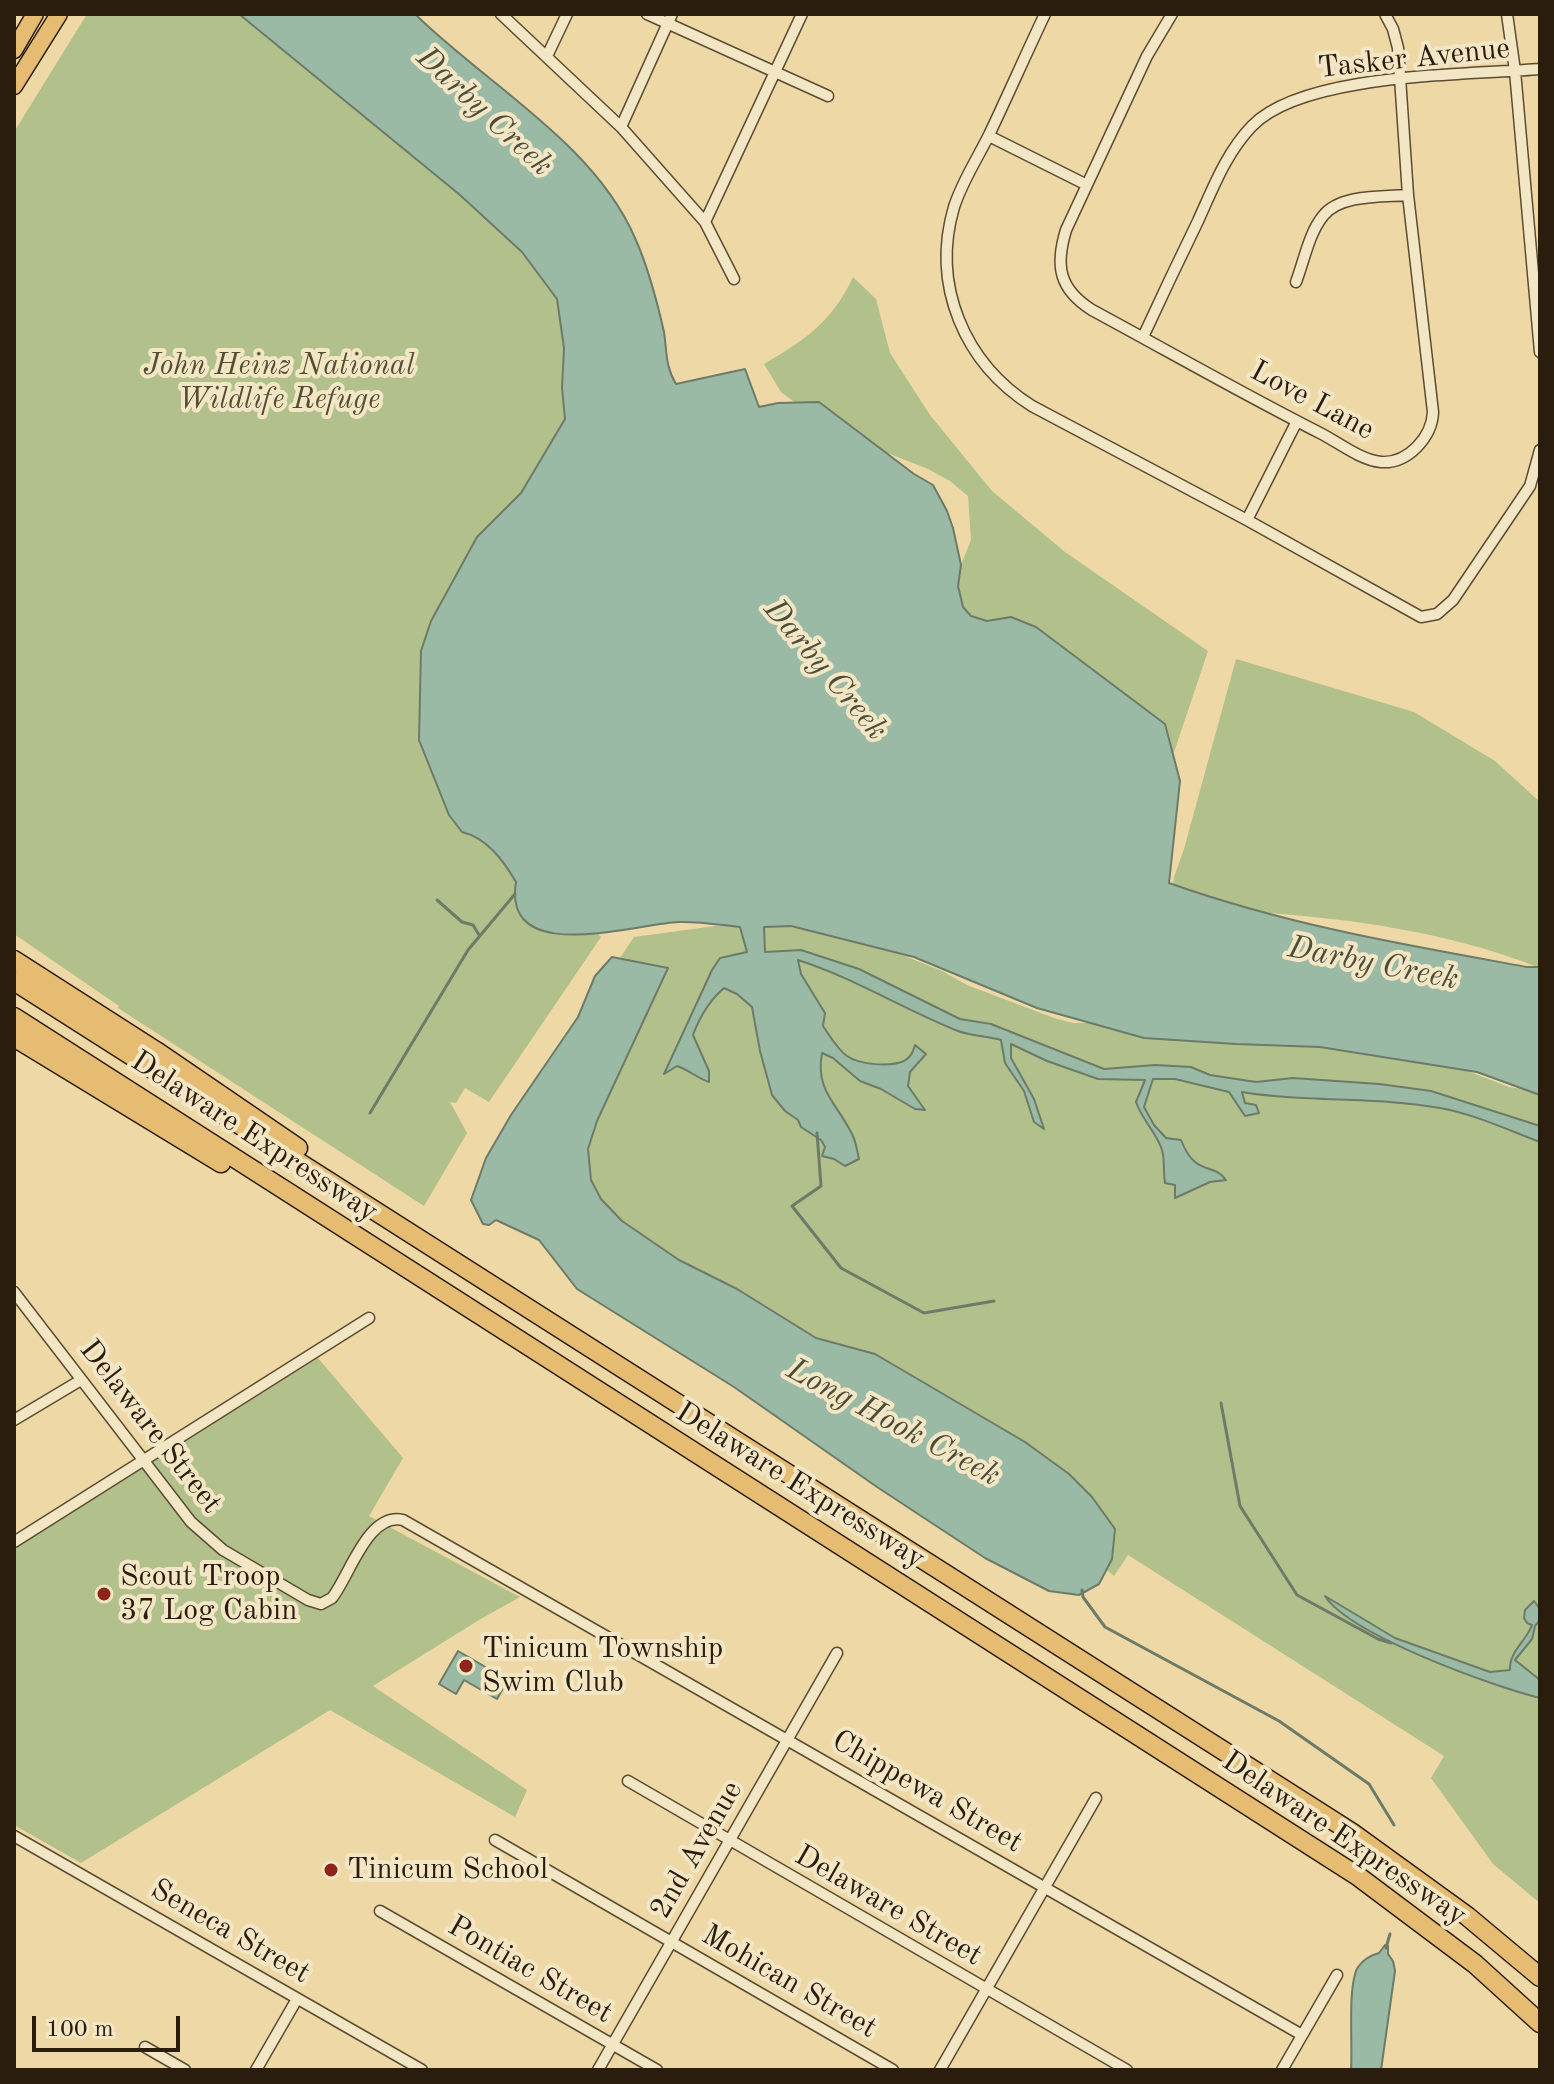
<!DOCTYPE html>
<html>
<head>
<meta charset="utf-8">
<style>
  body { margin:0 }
  #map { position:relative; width:1554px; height:2084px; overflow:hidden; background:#edd8a6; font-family:"Old Standard TT",serif }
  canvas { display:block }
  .frame { position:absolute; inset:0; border:16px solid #2a1d0e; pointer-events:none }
  .scale { position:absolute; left:32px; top:2016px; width:148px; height:36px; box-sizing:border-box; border:4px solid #2a1d0e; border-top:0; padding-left:10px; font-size:24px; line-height:28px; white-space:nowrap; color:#2a1d0e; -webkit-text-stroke:6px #f3e6c5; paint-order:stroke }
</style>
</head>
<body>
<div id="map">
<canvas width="1554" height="2084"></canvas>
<div class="frame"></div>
<div class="scale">100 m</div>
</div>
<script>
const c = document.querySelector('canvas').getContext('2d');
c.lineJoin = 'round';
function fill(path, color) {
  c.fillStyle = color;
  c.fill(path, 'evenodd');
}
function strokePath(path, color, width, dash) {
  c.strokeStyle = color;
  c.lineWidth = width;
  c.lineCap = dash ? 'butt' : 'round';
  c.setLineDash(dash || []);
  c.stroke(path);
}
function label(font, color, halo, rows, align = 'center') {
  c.font = font + ' "Old Standard TT",serif';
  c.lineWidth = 8;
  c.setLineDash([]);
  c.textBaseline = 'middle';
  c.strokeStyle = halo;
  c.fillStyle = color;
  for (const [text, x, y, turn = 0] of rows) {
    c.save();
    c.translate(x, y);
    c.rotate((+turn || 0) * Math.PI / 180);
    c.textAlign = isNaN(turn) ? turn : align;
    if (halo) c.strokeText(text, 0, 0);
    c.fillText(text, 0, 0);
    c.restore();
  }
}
const green = new Path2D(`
  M87 14H260L484 209 572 309 595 931 601 937 489 1102 465 1088 456 1103 450 1102 467 1133 424 1206 118 1008 119 1006 14 934V132Z
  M853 277 876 299 890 353 930 415 992 491 1065 552 1208 651 1128 889 943 610 971 540 968 496 950 481 928 469 834 432 781 392 764 364C805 340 832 322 853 277Z
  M1236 659 1414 712 1495 761 1540 802V968C1449 932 1353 919 1257 912 1229 910 1199 900 1172 894L1174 877 1184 849Z
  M777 925 863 939 942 971 967 985 1054 1018 1073 1023H1097L1124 1012 1457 1067 1509 1087 1540 1091V1903L1493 1864 1431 1778 1444 1756 1128 1555 1114 1576 1058 1530 608 1223 532 1090 634 937 715 926Z
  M318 1358 403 1458 369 1516 520 1597 479 1620 373 1686 527 1790 515 1817 330 1710 81 1863 14 1825V1549Z`);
const water = new Path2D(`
  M239 14H415C487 85 594 143 635 238 648 267 657 301 664 332 667 351 665 366 676 384L745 369 759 407 778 403 819 402 914 474 933 485 947 511 953 528 961 565 958 586 963 607 971 616 987 621 1011 617 1036 627 1165 724 1180 781 1169 883C1287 925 1405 945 1527 967H1540V1095L1477 1072 1320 1047 1236 1044 1144 1038 1037 1008 914 957 791 926 764 927 765 952 801 950 859 969 960 1019 991 1024 1104 1069 1155 1065 1191 1067 1210 1075 1256 1082 1293 1078 1379 1084 1431 1091 1540 1126V1142C1508 1130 1474 1114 1440 1108 1374 1096 1307 1103 1242 1092L1245 1103 1256 1105 1259 1113 1245 1116 1229 1092 1175 1079H1153L1144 1107 1154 1125 1166 1138 1181 1140C1196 1178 1212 1161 1226 1180L1210 1182 1175 1198V1185L1165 1183C1163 1172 1165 1159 1162 1150 1157 1133 1142 1120 1136 1102L1145 1080 1098 1079 1047 1061 1011 1044V1058L1034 1099 1044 1129 1034 1122 1024 1091 1005 1063 1001 1040C987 1036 971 1036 958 1031 903 1009 854 978 798 960L801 974 825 1013 823 1026C830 1036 837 1049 847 1056 860 1065 890 1067 904 1061 911 1057 913 1052 915 1045L926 1054 910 1072 908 1086 925 1110 915 1109 881 1089 860 1081 833 1058 822 1053C815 1091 837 1103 852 1134 856 1141 857 1151 859 1159L845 1166 834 1159 822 1156 825 1147 821 1140 801 1127 798 1120 785 1111 772 1095 760 1051 752 1007 737 994 724 988C709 1001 700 1016 693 1035L709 1071V1082C697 1078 689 1070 677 1066L664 1074 712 970 720 958 747 952 740 927C721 925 698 921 678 922 635 924 502 967 516 882 503 860 487 838 462 832L449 815 419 740 421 651 431 621 477 537 521 493 565 419 562 388 564 348 557 299 522 252 460 195Z
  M612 957 668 968 597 1121 588 1149 591 1180 601 1199 622 1221 679 1260 737 1289 816 1338 875 1354 1025 1442 1069 1474 1092 1497 1115 1529 1112 1559 1099 1584 1079 1595 1049 1591 985 1558 877 1487 734 1387 577 1289 539 1240 496 1220 489 1225 483 1224 471 1200 486 1158 511 1115 578 1017 595 976Z
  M1325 1596 1395 1638 1490 1672 1510 1670C1509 1651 1526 1642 1532 1625L1527 1623 1524 1618 1525 1610 1534 1601 1540 1609V1620L1535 1626 1532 1639 1515 1660 1540 1680V1698C1492 1686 1350 1635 1325 1596Z
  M458 1651 508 1680 497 1699 464 1680 456 1694 439 1684Z
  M1385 1945 1388 1946V1954L1393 1961 1395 1971 1381 2070H1351C1353 2046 1347 1985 1358 1967 1363 1960 1371 1955 1379 1953Z`);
const stream = new Path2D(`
  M437 900 462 922 473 925 479 935
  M370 1113 468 950 515 894
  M817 1133 821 1186 792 1206 841 1268 924 1313 994 1301
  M1221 1403 1240 1506 1297 1595 1378 1639 1391 1643
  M1082 1590 1083 1597 1105 1627 1279 1721 1369 1784 1394 1825
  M1386 1948 1390 1934`);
const minor = new Path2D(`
  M501 14 621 127 705 222 734 279
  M647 14 828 96
  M1045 14C1026 54 1008 95 989 135 977 159 962 182 954 207 931 285 964 363 1032 406L1247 520 1421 617 1437 614 1453 600 1530 486 1540 450
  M1172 14 1147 56 1066 230C1055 266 1059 289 1092 310 1168 351 1243 394 1320 433 1338 442 1360 460 1381 462 1408 464 1432 437 1433 412L1408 195 1398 48 1393 29 1385 14
  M1507 14 1515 71 1540 352
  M547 56 567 14
  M621 127 672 14
  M989 136 1087 185
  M705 222 802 14
  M1296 282C1304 261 1309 233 1323 216 1340 194 1383 197 1408 195
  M1143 337C1161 298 1179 260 1198 221 1213 188 1226 153 1252 126 1303 73 1467 75 1540 69
  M1247 520 1297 421
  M14 1292 191 1522 223 1550 308 1600 321 1604 332 1598C350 1575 368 1512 403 1520L1302 2035
  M14 1420 81 1380
  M14 1542 369 1318
  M628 1781 1127 2070
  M14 1836 422 2070
  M495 1840 893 2070
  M380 1911 657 2070
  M145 2047 185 2070
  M256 2070 297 1999
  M598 2070 837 1653
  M940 2070 1096 1798
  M1282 2070 1337 1975`);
const primary = new Path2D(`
  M14 50 35 14
  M14 86 59 14`);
const motorway = new Path2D(`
  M14 960 156 1051 298 1148
  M14 981 1351 1832 1467 1916 1540 1977
  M14 1017 1359 1877 1475 1964 1540 2023
  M14 1037 221 1163`);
const markers = [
  [104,1594,8,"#8f2418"],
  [466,1666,8,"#8f2418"],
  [331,1870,8,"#8f2418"]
];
const streetNames = [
  ["Tasker Avenue",1414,59,-6],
  ["Love Lane",1312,401,28],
  ["Delaware Expressway",254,1137,33],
  ["Delaware Street",150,1427,52],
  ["Delaware Expressway",800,1486,32],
  ["Chippewa Street",927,1792,30],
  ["Delaware Expressway",1344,1839,34],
  ["2nd Avenue",697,1850,-60],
  ["Delaware Street",888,1906,30],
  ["Seneca Street",230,1932,30],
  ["Pontiac Street",530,1970,30],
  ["Mohican Street",789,1982,30]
];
const parkNames = [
  ["John Heinz National",279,366],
  ["Wildlife Refuge",279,400]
];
const poiNames = [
  ["Scout Troop",120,1577],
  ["37 Log Cabin",120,1611],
  ["Tinicum Township",482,1649],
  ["Swim Club",482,1683],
  ["Tinicum School",347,1870]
];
const waterNames = [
  ["Darby Creek",484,112,43],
  ["Darby Creek",825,670,50],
  ["Darby Creek",1373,964,11],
  ["Long Hook Creek",893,1423,28]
];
fill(green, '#b2c08c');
fill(water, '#9abaa5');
strokePath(water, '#6d7b69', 2);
strokePath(stream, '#6d7b69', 3);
strokePath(minor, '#5b4c34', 13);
strokePath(primary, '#2a1d0e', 19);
strokePath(motorway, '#2a1d0e', 21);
strokePath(minor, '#f3e6c5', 10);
strokePath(primary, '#e6bc73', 16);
strokePath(motorway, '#e6bc73', 18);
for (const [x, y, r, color] of markers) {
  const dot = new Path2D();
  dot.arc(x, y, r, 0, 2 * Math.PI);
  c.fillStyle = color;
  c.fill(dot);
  strokePath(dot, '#f3e6c5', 3);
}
label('30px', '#2a1d0e', '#f3e6c5', streetNames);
label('italic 30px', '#534e34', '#f3e6c5', parkNames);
label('30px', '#2a1d0e', '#f3e6c5', poiNames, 'left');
label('italic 32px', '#4c4c3b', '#f3e6c5', waterNames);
</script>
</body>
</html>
